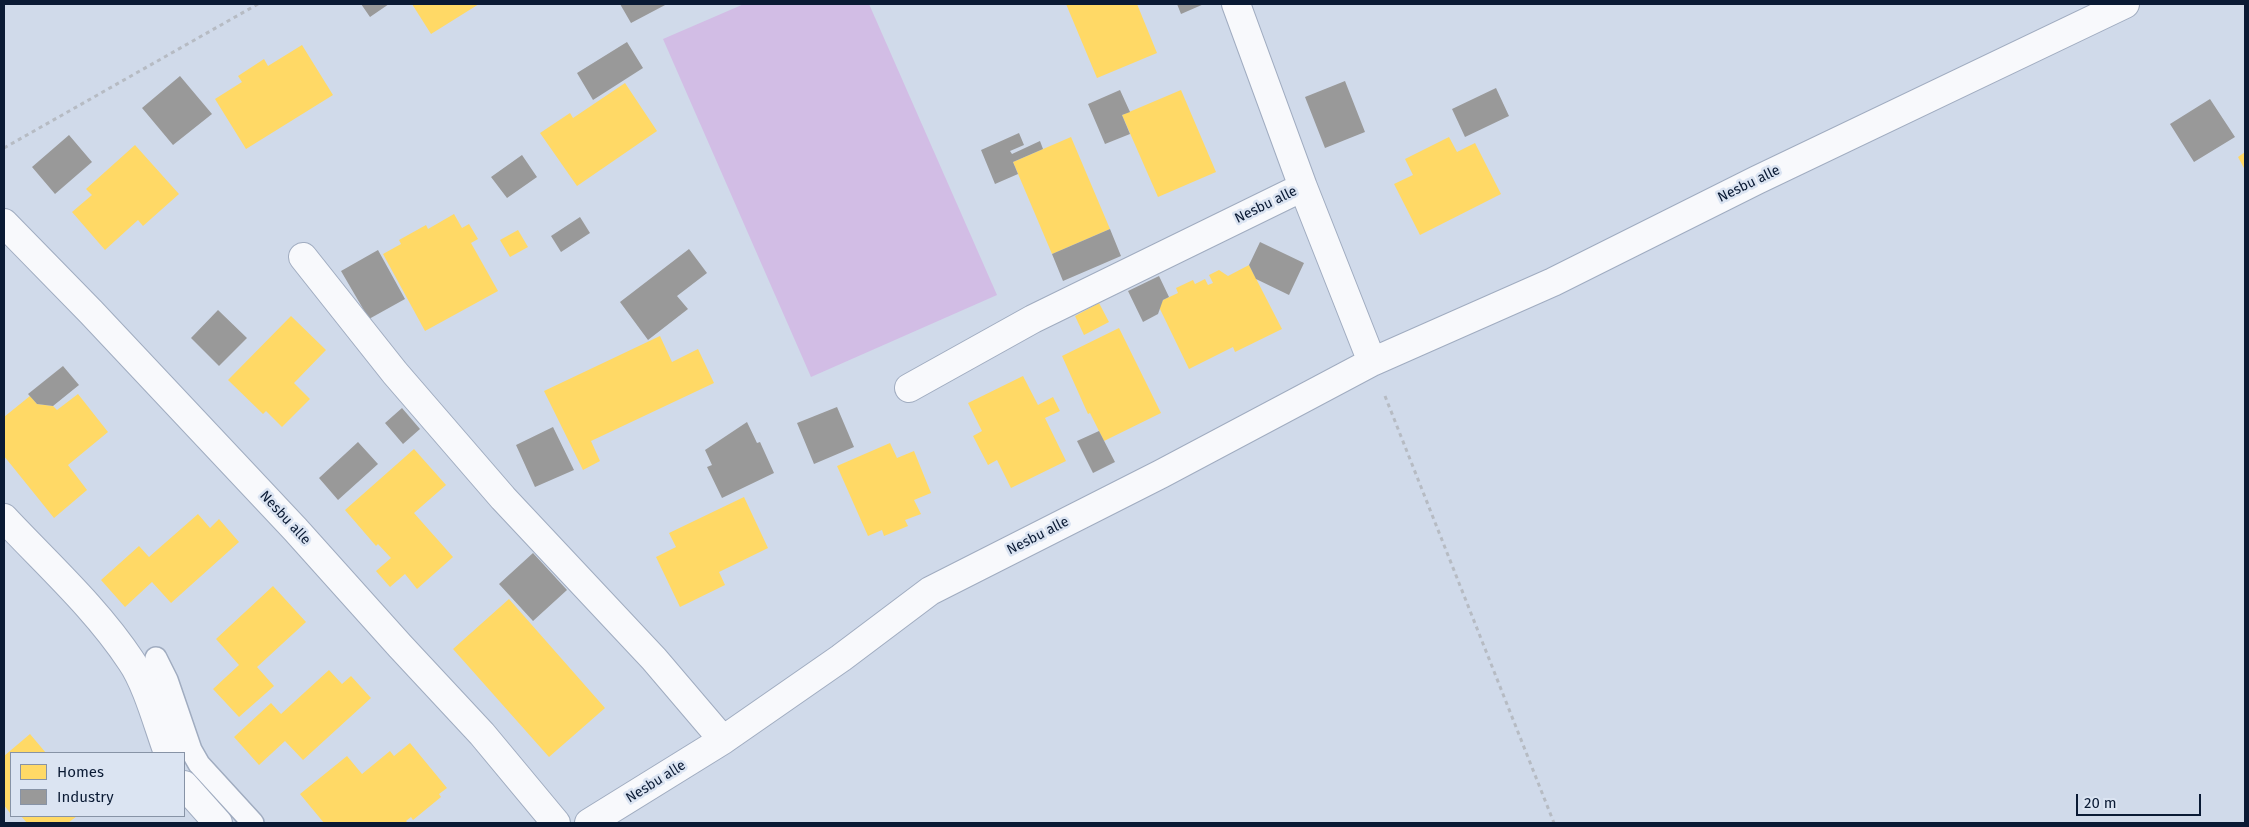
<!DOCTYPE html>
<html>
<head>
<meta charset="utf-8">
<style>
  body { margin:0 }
  #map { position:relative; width:2249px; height:827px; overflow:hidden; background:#d0daea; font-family:"Fira Sans",sans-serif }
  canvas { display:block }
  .frame { position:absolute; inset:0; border:5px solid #0a1a34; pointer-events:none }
  .legend { position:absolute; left:10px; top:752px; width:175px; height:65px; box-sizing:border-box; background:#dbe4f2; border:1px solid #8793a6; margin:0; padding:6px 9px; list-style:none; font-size:15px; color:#0a1a34 }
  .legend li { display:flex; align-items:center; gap:10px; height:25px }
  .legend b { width:25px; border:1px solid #8793a6 }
  .scale { position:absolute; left:2076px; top:794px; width:125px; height:22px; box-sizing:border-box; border:2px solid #0a1a34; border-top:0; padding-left:6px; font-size:15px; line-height:18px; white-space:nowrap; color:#0a1a34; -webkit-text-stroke:4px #dbe4f2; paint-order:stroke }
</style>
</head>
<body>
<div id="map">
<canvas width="2249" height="827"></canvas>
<div class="frame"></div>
<ul class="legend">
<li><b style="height:14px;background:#ffd966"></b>Homes</li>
<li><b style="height:14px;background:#999"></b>Industry</li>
</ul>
<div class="scale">20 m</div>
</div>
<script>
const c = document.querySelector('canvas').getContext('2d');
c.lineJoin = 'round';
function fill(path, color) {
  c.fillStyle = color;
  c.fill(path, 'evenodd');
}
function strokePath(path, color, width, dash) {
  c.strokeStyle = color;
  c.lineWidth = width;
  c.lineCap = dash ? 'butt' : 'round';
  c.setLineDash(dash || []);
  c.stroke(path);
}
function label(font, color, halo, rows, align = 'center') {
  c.font = font + ' "Fira Sans",sans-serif';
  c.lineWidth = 5;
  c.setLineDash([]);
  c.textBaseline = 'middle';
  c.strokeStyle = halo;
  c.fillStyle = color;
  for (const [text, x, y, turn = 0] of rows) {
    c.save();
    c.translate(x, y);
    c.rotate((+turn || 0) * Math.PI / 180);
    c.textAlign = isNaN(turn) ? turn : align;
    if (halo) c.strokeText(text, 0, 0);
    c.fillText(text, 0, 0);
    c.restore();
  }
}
const green = new Path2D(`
  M744 4H869L997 295 811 377 663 39Z`);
const homes = new Path2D(`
  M412 4H479L431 34Z
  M1066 4H1137L1157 53 1097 78Z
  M302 45 333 95 246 149 215 99 242 82 238 76 264 59 268 66Z
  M625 83 657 131 577 186 540 133 570 113 573 118Z
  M1181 90 1216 172 1158 197 1122 115Z
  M1071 137 1110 229 1052 254 1013 162Z
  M1449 137 1457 152 1475 143 1501 194 1420 235 1394 184 1413 175 1405 159Z
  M135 145 179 194 143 226 138 220 105 250 72 212 92 195 86 189Z
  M2245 152V170L2238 157Z
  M454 214 462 228 469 224 478 239 471 243 498 291 425 331 383 254 401 244 399 240 426 225 428 229Z
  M518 230 528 247 510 257 500 240Z
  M1249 265 1282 329 1235 352 1233 347 1189 369 1159 307 1163 300 1178 293 1176 288 1193 280 1195 284 1205 279 1208 285 1213 283 1209 275 1219 270 1228 276Z
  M1099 303 1109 322 1084 335 1075 316Z
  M291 316 326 350 294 383 310 399 282 427 266 411 263 414 228 380Z
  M1119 328 1161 413 1104 441 1090 413 1088 414 1062 356Z
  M660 336 672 362 698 349 714 383 591 441 600 461 583 470 544 391Z
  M1023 376 1038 405 1053 397 1060 411 1045 418 1066 461 1011 488 997 460 988 465 973 436 982 431 968 403Z
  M78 394 108 432 68 465 87 490 54 518 4 456V417L30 396 37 404 53 406 57 410Z
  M890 443 897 458 914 451 931 493 914 500 921 514 905 520 908 526 884 536 882 530 868 536 837 466Z
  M414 449 446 485 414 513 453 557 417 589 405 574 390 587 376 571 391 558 378 544 376 546 345 510Z
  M744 497 768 548 719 572 725 585 680 607 656 557 676 547 669 533Z
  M198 514 210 528 219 519 239 542 171 603 152 582 125 607 101 580 139 546 149 557Z
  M273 586 306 622 257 667 274 686 239 717 213 689 239 665 216 639Z
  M509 599 605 708 549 757 453 649Z
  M329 670 342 684 351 676 371 698 303 760 285 741 259 765 234 737 271 703 281 714Z
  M30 734 46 753H11L10 813 4 805V756Z
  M410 743 447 788 439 794 441 797 413 820 411 817 406 821 408 823H324L300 794 347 756 362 774 390 751 394 756Z
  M21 816H77L68 823H27Z`);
const industry = new Path2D(`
  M361 4H389L370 17Z
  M620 4H667L631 23Z
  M1177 4H1204L1181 14Z
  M627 42 643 68 593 100 577 73Z
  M180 76 212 114 173 145 142 108Z
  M1345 81 1365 132 1325 148 1305 97Z
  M1496 88 1509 116 1465 137 1452 109Z
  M1120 90 1130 112 1122 115 1130 134 1105 144 1088 104Z
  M2210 99 2235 137 2194 162 2170 124Z
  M1019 133 1024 145 1010 151 1012 154 1040 141 1043 149 1013 162 1018 174 995 184 981 150Z
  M69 135 92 162 55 194 32 167Z
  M522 155 537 177 507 198 491 177Z
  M580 217 590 233 561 252 551 236Z
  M1110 229 1121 256 1063 281 1052 254Z
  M1260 242 1304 263 1289 295 1256 279 1249 265Z
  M689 249 707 273 677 296 688 309 648 340 620 302Z
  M378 250 405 299 369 319 341 271Z
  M1159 276 1169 297 1163 300 1158 314 1143 322 1128 291Z
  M218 310 247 338 219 366 191 338Z
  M63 366 79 385 53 406 37 404 28 394Z
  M837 407 854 447 814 464 797 423Z
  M402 408 420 429 403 444 385 423Z
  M747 422 757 443 760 442 774 473 722 498 707 467 712 465 705 450Z
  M553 427 574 470 535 487 516 445Z
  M1099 431 1115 462 1093 473 1077 441Z
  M358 442 378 464 338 500 319 478Z
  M533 553 567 590 533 621 499 584Z`);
const path = new Path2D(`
  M4 148 258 4
  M1385 396 1554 823`);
const lane = new Path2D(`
  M156 658 167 680 191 750 199 764 253 823`);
const street = new Path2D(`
  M4 223 91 312 295 529 400 646 482 734 556 823
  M303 257 395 373 503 498 654 659 723 740
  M1372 362 1553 282 1757 180 2125 4
  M909 388 1033 319 1303 187
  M4 518C47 564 96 608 131 661 147 684 158 726 168 753
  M184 785 218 823
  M589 823 723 740 841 658 930 591 1161 474 1372 362 1303 187 1236 4`);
const streetNames = [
  ["Nesbu alle",1749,184,-26],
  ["Nesbu alle",1266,205,-26],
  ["Nesbu alle",285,518,47],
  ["Nesbu alle",1038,536,-27],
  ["Nesbu alle",656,782,-32]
];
fill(green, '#d2bde5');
fill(homes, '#ffd966');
fill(industry, '#999');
strokePath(lane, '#a0acc0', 24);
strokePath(street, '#a0acc0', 30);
strokePath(path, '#b6bbc3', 3, [4, 4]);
strokePath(lane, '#f8f9fc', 21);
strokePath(street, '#f8f9fc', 28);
label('14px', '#0a1a34', '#dbe4f2', streetNames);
</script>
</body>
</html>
